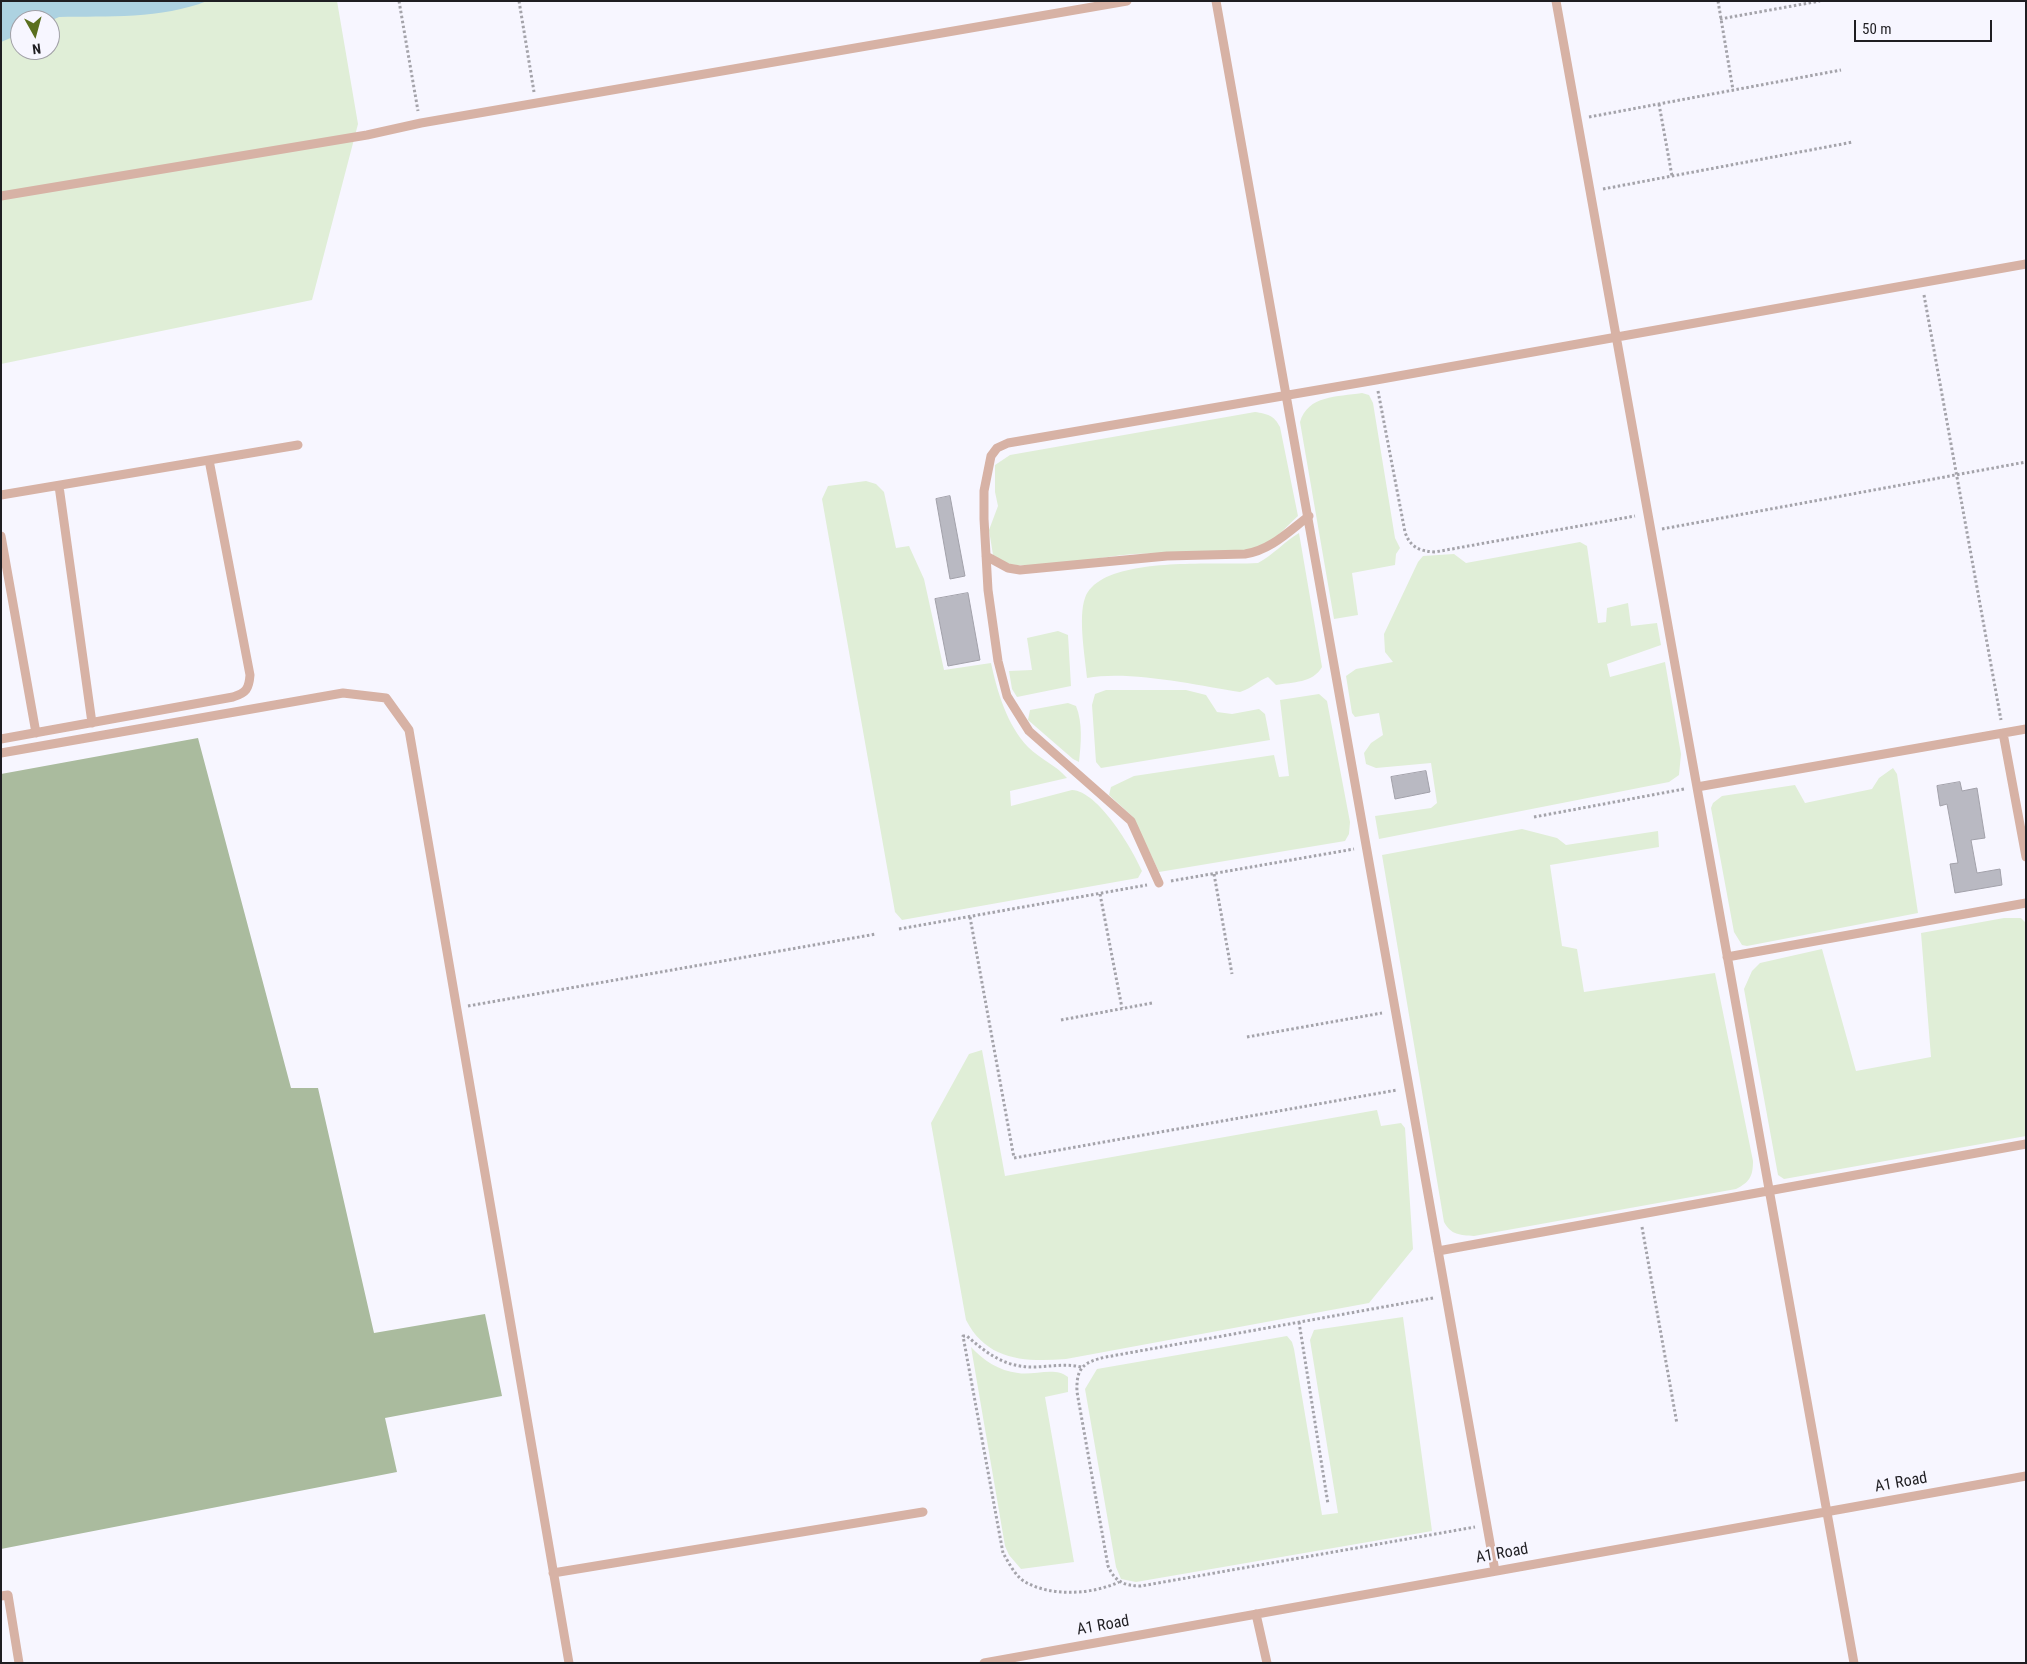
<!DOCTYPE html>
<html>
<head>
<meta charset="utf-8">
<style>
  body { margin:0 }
  #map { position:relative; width:2027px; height:1664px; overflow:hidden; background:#f7f6ff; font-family:"Roboto Condensed",sans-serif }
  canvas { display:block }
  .frame { position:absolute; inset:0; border:2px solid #1f1e22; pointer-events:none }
  .north { position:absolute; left:10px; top:10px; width:50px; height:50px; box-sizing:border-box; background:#f7f6ff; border:1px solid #a1a0a7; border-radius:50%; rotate:173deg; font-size:14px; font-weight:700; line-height:20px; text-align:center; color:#1f1e22 }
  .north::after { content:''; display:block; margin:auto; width:18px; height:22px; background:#5a6f1f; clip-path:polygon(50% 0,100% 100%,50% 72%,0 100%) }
  .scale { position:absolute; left:1854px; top:20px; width:138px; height:22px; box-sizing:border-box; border:2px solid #1f1e22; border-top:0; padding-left:6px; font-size:15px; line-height:18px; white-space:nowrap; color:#1f1e22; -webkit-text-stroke:4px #f7f6ff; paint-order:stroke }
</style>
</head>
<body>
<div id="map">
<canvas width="2027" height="1664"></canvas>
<div class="frame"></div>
<div class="north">N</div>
<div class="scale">50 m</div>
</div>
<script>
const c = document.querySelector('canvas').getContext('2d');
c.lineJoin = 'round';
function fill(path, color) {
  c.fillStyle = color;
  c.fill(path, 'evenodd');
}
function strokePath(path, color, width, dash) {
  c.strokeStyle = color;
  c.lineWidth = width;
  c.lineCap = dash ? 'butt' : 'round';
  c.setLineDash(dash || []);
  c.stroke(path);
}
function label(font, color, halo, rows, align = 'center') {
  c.font = font + ' "Roboto Condensed",sans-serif';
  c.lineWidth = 4.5;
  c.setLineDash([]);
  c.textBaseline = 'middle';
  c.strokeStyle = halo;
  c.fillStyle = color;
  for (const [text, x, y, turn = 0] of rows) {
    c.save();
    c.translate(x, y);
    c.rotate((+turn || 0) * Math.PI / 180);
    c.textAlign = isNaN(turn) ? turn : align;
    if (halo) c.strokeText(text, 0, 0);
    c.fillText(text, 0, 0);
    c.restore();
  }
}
const green = new Path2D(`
  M1 1H337L358 124 312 300 1 364ZM20 20H50V50H20Z
  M1362 393 1369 395 1373 403 1395 538 1400 548 1396 554 1395 565 1352 573 1358 615 1334 619 1300 422C1308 395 1337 397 1362 393Z
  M1255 412C1267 414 1274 415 1280 427L1298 516C1285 528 1273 543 1256 548 1217 558 1174 551 1134 554 1096 557 1056 567 1017 565 1009 565 1000 560 993 555L989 530 998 506 995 492V465L1010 455Z
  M866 481 876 484 884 492 896 548 909 546 924 579 944 670 991 663C997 691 1007 725 1028 747 1040 759 1056 765 1067 778L1010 791 1011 806 1072 790C1098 791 1132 848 1142 871L1138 878 902 920 895 912 822 499 828 486Z
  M1299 533 1322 667C1313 683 1293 682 1276 685L1268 677C1257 681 1253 688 1240 692 1196 685 1129 670 1087 678 1085 657 1078 617 1085 598 1101 554 1219 566 1258 563 1273 555 1284 542 1299 533Z
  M1580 542 1587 546 1598 623 1606 622 1607 608 1628 603 1631 626 1657 623 1661 645 1607 664 1610 677 1665 662 1681 754 1679 775 1669 782 1379 839 1375 816 1431 808 1437 803 1431 763 1376 768 1366 764 1364 753 1371 743 1383 735 1379 713 1355 717 1352 713 1346 676 1356 669 1393 662 1385 652 1384 634 1418 562 1423 556 1454 554 1466 563Z
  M1058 631 1068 635 1071 686 1017 697 1012 689 1009 671 1032 670 1027 638Z
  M1106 690H1186L1206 695 1217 712 1232 714 1259 709 1265 714 1270 740 1101 768 1096 762 1092 705 1095 694Z
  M1319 694 1327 701 1350 822 1349 834 1345 841 1159 872 1133 817 1109 795 1111 787 1134 776 1274 755 1279 777 1289 776 1280 700Z
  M1068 703 1076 706C1083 723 1081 744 1079 762L1073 759 1028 720 1030 710Z
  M1893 768 1897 774 1918 913 1747 946 1742 945 1734 932 1711 808 1713 803 1722 796 1795 785 1805 803 1872 789 1879 778Z
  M1522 829 1557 838 1566 845 1658 831 1659 847 1550 865 1562 946 1577 949 1584 992 1715 973 1753 1161C1753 1176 1750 1182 1736 1189L1474 1236C1460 1235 1451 1235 1444 1222L1382 855Z
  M2004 918H2021L2026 923V1136L1784 1179 1778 1175 1744 989 1752 971 1760 963 1822 949 1856 1071 1931 1057 1921 933Z
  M982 1050 1005 1176 1377 1110 1381 1126 1401 1123 1405 1128 1413 1249 1369 1303 1066 1359C1025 1362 987 1361 966 1320L931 1123 969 1054Z
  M1403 1317 1432 1531 1136 1582 1121 1579 1116 1567 1085 1389 1097 1369 1287 1336 1292 1342 1294 1349 1322 1515 1338 1513 1310 1340 1314 1330Z
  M971 1347C983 1360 999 1371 1018 1373 1033 1376 1055 1366 1068 1377V1392L1045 1397 1074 1562 1021 1569 1009 1555 1005 1546Z`);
const forest = new Path2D(`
  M198 738 291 1088H318L374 1333 485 1314 502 1396 385 1418 397 1472 1 1549V774Z`);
const water = new Path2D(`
  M1 1H207C162 19 107 16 59 17L50 21 20 20V34L1 42Z`);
const building = new Path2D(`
  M950 496 965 576 950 579 936 499Z
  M968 593 980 660 948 666 935 599Z
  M1426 771 1430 792 1395 799 1391 777Z
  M1960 782 1962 791 1977 788 1985 838 1971 840 1977 873 2000 869 2002 885 1955 893 1950 864 1958 863 1947 804 1940 806 1937 786Z`);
const path = new Path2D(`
  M399 1 418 111
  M519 1 534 92
  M1718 1 1733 90
  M1720 19 1820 1
  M1659 104 1672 176
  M1589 117 1841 70
  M1603 189 1853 142
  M1924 295 2001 720
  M1378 391 1405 532C1410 547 1419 551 1435 552L1635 516
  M1662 529 2026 462
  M1534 817 1684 789
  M1214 874 1232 974
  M1171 881 1354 849
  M1100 894 1122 1008
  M970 917 1014 1158 1397 1090
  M899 929 1147 885
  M468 1006 876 934
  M1061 1020 1152 1003
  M1247 1037 1382 1013
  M1642 1227 1677 1424
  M1433 1298 1106 1357C1083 1362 1076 1368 1077 1392L1108 1566C1115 1582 1125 1586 1141 1586L1475 1527
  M1299 1322 1328 1504
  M1081 1367C1064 1363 1049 1367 1032 1367 1005 1367 986 1353 967 1336H963L1003 1553C1009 1563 1016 1578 1027 1583 1054 1597 1093 1594 1119 1582`);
const service = new Path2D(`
  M1216 1 1495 1571
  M1556 1 1854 1663
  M1 196 367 135 421 123 1127 1
  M59 486 92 723
  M1 495 298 445
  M1 536 36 733
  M986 556 1008 568 1020 570 1167 556 1245 554C1271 550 1289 531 1309 516
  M2003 733 2026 857
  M1 739 233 697C246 693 249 689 250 675L209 460
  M1 753 343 693 386 698 409 730 569 1663
  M1697 787 2026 729
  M1159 883 1131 821 1029 731 1007 696 998 661 988 590 984 519V491L991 456 997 448 1008 443 1376 380 2026 264
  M1727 957 2026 903
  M1438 1251 2026 1144
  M553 1573 923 1512
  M1 1596 8 1595 19 1663
  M1256 1614 1267 1663
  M984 1663 2026 1476`);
const streetNames = [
  ["A1 Road",1901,1483,-10],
  ["A1 Road",1502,1554,-10],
  ["A1 Road",1103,1626,-10]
];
fill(green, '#e0eed7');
fill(forest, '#aabb9e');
fill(water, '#add2e1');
fill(building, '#b9b9c2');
strokePath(building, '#a2a1aa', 1);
strokePath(path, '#a4a3aa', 3, [2.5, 2.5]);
strokePath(service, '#d7b2a5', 9);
label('16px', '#1f1e22', '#f7f6ff', streetNames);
</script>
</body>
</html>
